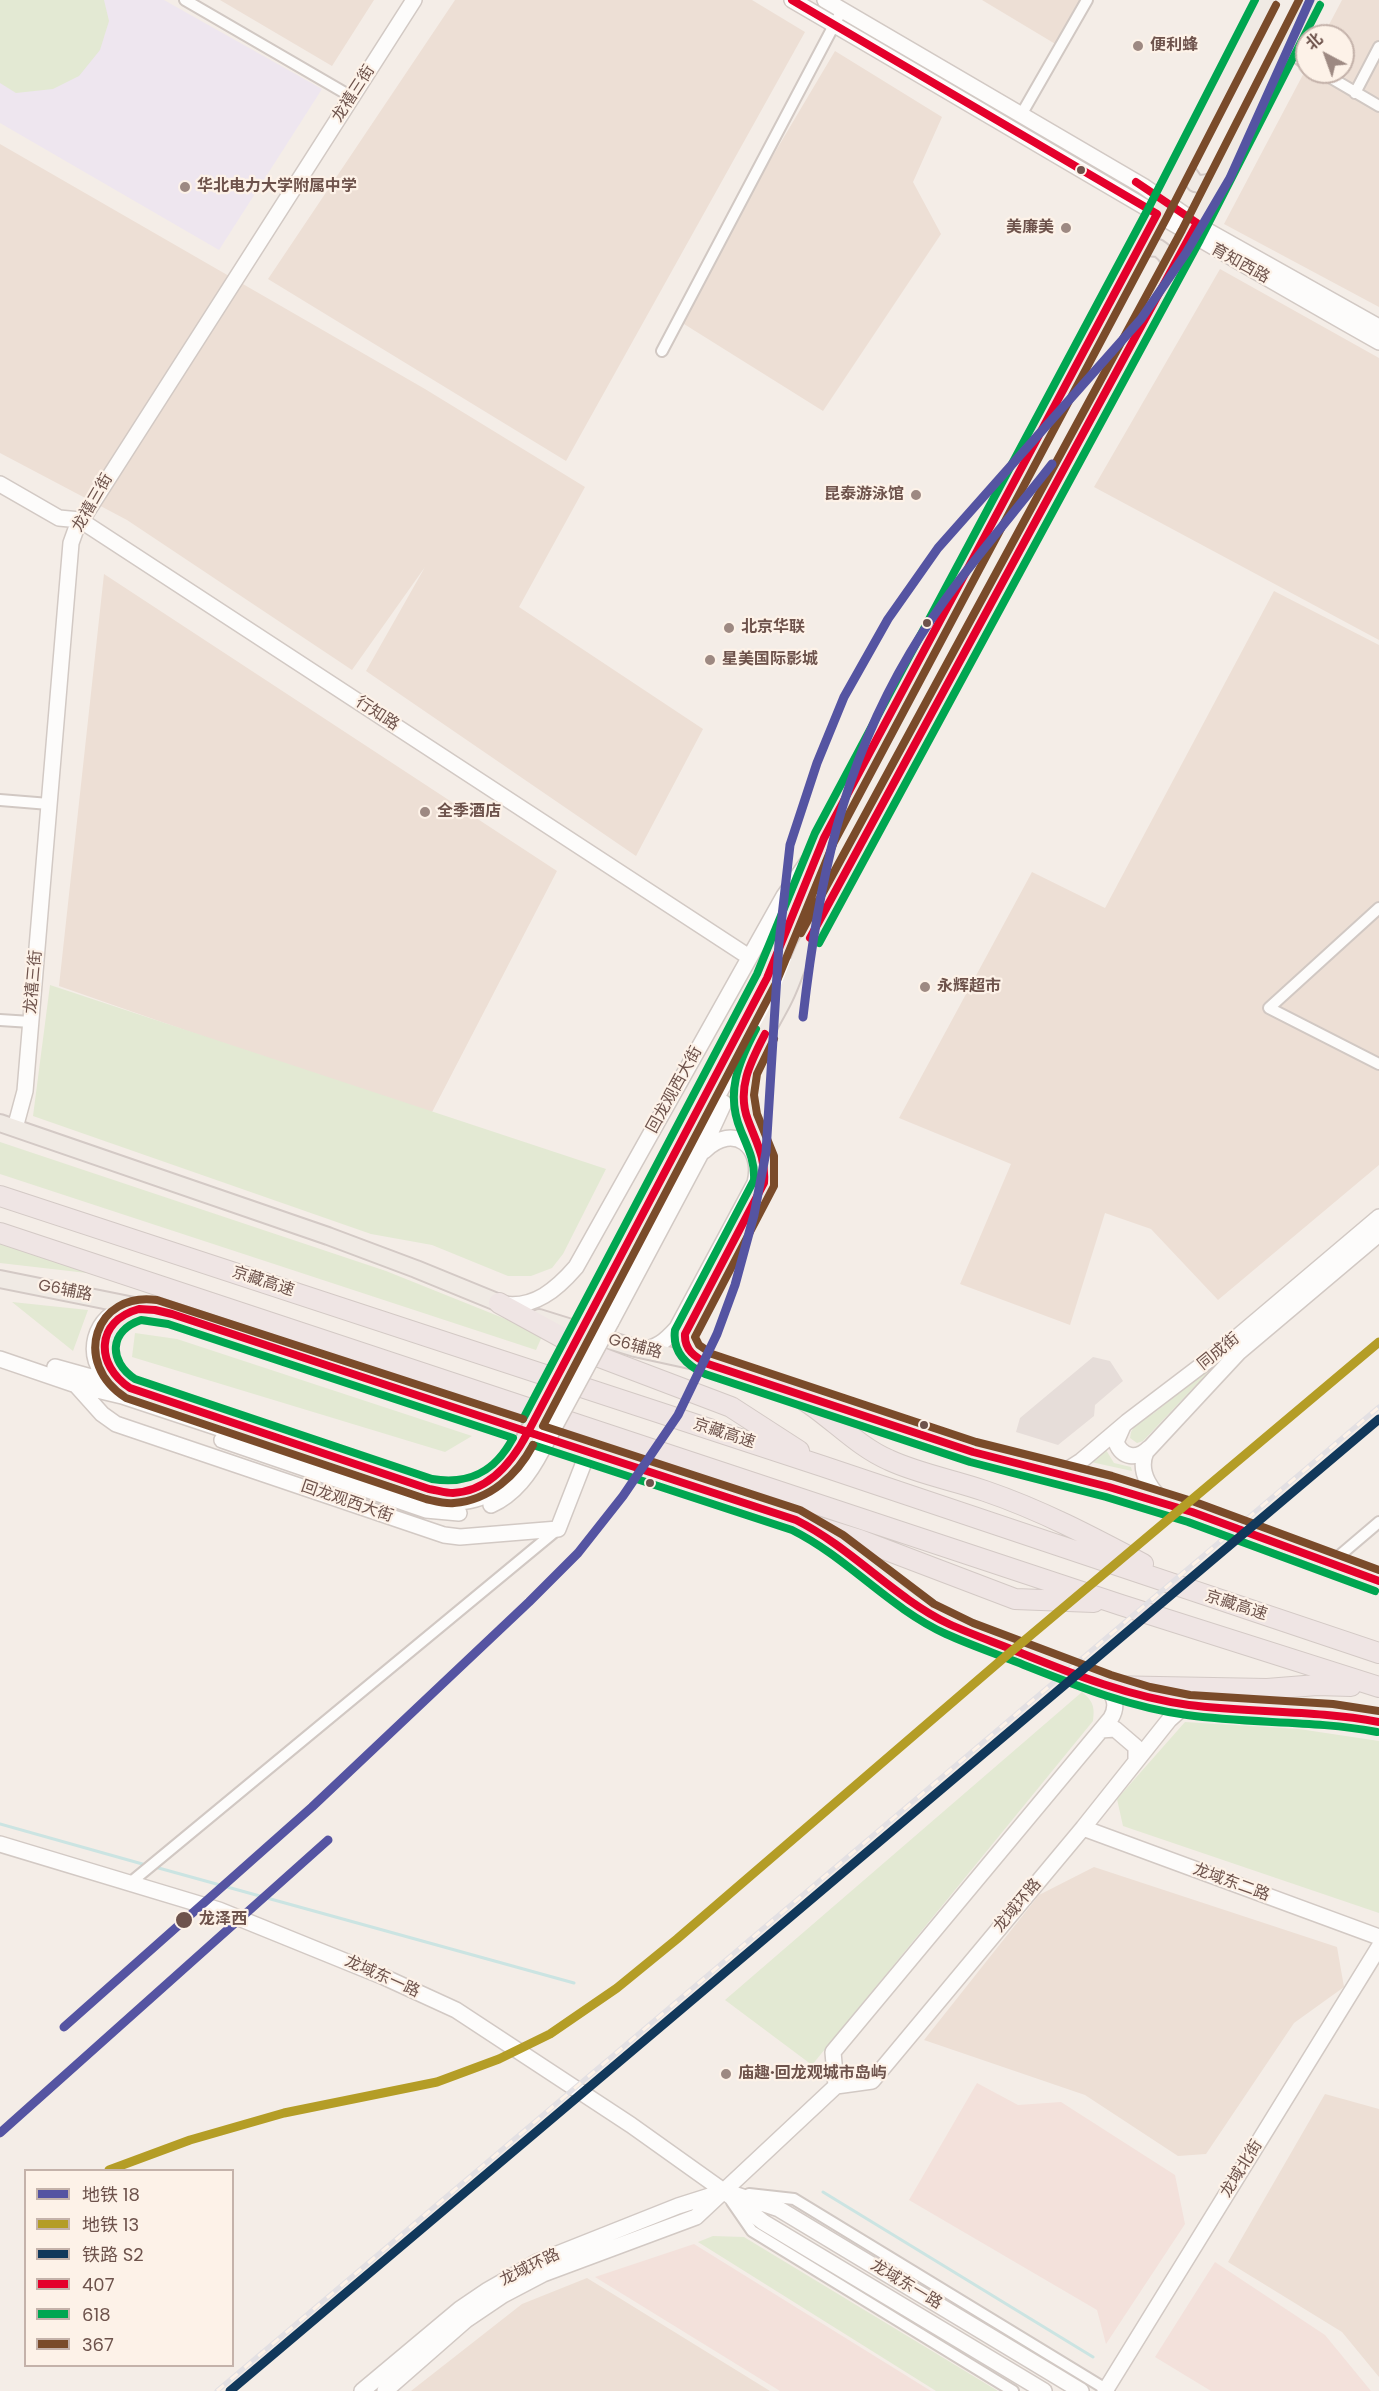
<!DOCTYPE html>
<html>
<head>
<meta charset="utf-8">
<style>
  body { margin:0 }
  #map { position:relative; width:1379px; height:2391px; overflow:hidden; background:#f4ede7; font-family:Poppins,"Noto Sans SC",sans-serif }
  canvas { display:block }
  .legend { position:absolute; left:24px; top:2169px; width:210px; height:198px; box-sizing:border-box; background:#fdf2e8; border:2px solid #c4b2aa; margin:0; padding:8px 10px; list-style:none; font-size:18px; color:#6e534c }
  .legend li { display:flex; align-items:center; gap:12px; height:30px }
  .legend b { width:30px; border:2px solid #c4b2aa }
  .north { position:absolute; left:1295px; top:24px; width:60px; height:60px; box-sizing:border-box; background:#fdf2e8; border:2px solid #c4b2aa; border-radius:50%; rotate:319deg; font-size:16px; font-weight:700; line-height:24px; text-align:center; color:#6e534c }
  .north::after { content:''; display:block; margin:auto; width:21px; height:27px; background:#9d8982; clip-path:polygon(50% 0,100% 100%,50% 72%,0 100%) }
</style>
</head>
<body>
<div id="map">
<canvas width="1379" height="2391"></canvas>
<ul class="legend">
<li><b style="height:8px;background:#5554a2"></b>地铁 18</li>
<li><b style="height:8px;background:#b49d26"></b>地铁 13</li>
<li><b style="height:8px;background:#11385b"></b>铁路 S2</li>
<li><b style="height:8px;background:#e4002b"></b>407</li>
<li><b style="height:8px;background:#00a651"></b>618</li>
<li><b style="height:8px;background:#7a4b2a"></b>367</li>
</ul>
<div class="north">北</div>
</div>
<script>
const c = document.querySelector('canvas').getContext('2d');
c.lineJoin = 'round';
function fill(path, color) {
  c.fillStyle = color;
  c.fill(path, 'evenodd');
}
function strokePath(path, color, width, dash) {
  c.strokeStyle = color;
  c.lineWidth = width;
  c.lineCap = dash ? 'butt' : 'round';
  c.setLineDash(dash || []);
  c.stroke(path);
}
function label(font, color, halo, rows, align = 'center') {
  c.font = font + ' Poppins,"Noto Sans SC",sans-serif';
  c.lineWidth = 4.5;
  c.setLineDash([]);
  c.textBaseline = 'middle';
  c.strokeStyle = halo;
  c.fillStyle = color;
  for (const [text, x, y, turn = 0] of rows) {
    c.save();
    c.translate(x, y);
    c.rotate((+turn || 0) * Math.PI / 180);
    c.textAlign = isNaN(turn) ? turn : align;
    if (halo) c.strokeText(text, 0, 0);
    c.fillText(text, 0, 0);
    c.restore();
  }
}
const residential = new Path2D(`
  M220 0H374L332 66Z
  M455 0H752L805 32 566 461 268 279Z
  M982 0H1083L1057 45Z
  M1342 0H1379V307L1224 224 1307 67V72H1343V36H1323Z
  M835 51 942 117 913 182 941 234 823 411 676 319Z
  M0 144 425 389 585 487 519 607 703 729 636 856 366 671 425 567 352 670 127 520 0 453Z
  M1220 269 1379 358V640L1094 487Z
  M104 574 557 871 430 1116 59 986Z
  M1274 591 1379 645V1165L1218 1300 1151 1229 1105 1213 1070 1325 960 1284 1011 1164 899 1118 1032 872 1105 908Z
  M1094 1867 1337 1947 1344 1987 1294 2023 1206 2154 1178 2156 1085 2095 924 2040 1039 1895Z
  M1325 2094 1379 2109V2377L1342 2332 1228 2262Z
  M587 2278 770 2391H411L522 2304Z`);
const commercial = new Path2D(`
  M977 2083 1018 2105 1061 2102 1175 2175 1185 2224 1106 2344 1097 2310 909 2200Z
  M694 2244 931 2391H780L595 2277Z
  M1215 2262 1325 2335 1371 2391H1211L1155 2357Z`);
const industrial = new Path2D(`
  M1093 1357 1110 1361 1123 1381 1095 1405 1094 1416 1058 1445 1016 1432 1020 1418Z`);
const education = new Path2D(`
  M0 0H164L322 89 219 250 0 123Z`);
const green = new Path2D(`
  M0 0H104L109 21 100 50 79 76 53 89 16 93 0 83Z
  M50 985 606 1169 563 1254 552 1268 531 1276H508L432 1245 371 1234 33 1116Z
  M0 1142 386 1271 543 1334 536 1350 0 1174Z
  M0 1241 104 1275 0 1263Z
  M12 1302 88 1310 73 1351Z
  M135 1333 177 1339 472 1436 445 1452 132 1357Z
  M1216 1364 1143 1441 1137 1443 1130 1438 1131 1432 1137 1422 1154 1413Z
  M1106 1450 1114 1463 1131 1467 1132 1471 1091 1462Z
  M1082 1692C1093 1701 1095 1707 1093 1721L812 2065 725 2000Z
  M1185 1722 1299 1729 1379 1741V1913L1123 1826 1117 1799Z
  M713 2236 744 2237 998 2391H936L698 2242Z`);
const stream = new Path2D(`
  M0 1824 146 1865
  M155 1867 574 1983
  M823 2192 1093 2357`);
const street = new Path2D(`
  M185 0 352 97
  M1285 50 1307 64
  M1321 72 1379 106
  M1355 93 1379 47
  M1021 115 1087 0
  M662 351 842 10
  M0 800 49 804
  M1379 908 1269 1008 1379 1064
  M0 1020 31 1022
  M1332 1562 1379 1522
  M130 1883 558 1529
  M749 2194 794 2199 1109 2391
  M732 2202 752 2231 1013 2391`);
const secondary = new Path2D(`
  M792 0C988 114 1182 231 1379 342
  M825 0 1143 186 1208 231 1379 327
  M0 484 59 518 80 520 749 957
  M15 1128 25 1091 71 543 76 529 414 0
  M503 1304C534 1309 557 1289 576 1267L784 896 814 853
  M600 1318 759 1018 793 966
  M611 1322 700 1155 724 1103
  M639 1349C656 1350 666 1340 677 1328L755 1183C764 1148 735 1121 704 1151
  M0 1359 76 1385 122 1396 442 1502C486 1505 511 1485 531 1447
  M55 1367 127 1387
  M111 1381C81 1360 94 1312 130 1307
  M76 1385 102 1414 116 1424 444 1535 460 1537 558 1529 588 1452
  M1123 1426 1116 1442C1122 1458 1137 1460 1149 1448
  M222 1440 426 1510 459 1513
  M1051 1474 1067 1470 1081 1461 1127 1422 1223 1349 1379 1217
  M1169 1504C1152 1494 1137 1472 1146 1452L1239 1352 1379 1234
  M491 1505C515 1494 530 1473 542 1450
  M1101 1730 1115 1729 1136 1747V1761
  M1083 1828 1379 1937
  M0 1844 219 1910 384 1977 456 2010 631 2125 725 2192 763 2222 1044 2391
  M836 2086 833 2052 1111 1718C1118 1706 1115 1696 1105 1686
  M734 2194 779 2209 1081 2391
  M362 2391 460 2309 488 2290 537 2262 678 2206 719 2193
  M385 2391 466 2320 503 2295 543 2274 696 2217 836 2086 872 2081 1083 1828 1169 1720 1187 1704
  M1105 2391 1379 1947`);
const primary = new Path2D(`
  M1187 156 1186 170 1195 183C1206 186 1215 181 1222 173
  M1135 257 1146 247 1158 248C1169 255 1173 264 1168 276
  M0 1123 328 1236 416 1269 509 1307
  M0 1279 149 1309 796 1520C854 1545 892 1599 949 1624 975 1636 1003 1645 1029 1656 1082 1677 1133 1697 1189 1705 1252 1713 1317 1708 1379 1722
  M145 1308C100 1313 89 1367 130 1388L441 1491C477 1496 505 1475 522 1444
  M590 1315 774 963 824 838 1157 214 1267 0
  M539 1318 635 1348 713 1365 1015 1464 1145 1497 1305 1552 1379 1581
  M713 1365C699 1360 685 1352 684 1337L764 1183C770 1150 746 1132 743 1100 740 1068 770 1027 784 998 792 982 797 964 805 947L1191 235 1311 0`);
const highway = new Path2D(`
  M0 1196 822 1466 1379 1653
  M0 1233 1121 1605 1379 1687
  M499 1303 594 1355 731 1407 799 1451
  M783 1389C823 1406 850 1443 889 1460 919 1474 954 1480 985 1491 1041 1510 1092 1537 1143 1564
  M796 1520 860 1540 1015 1599 1094 1602
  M1105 1686 1267 1689 1317 1685 1351 1686`);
const rail = new Path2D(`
  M217 2391 1379 1407`);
const secondaryBridge = new Path2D(`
  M531 1447 600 1318
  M542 1450 611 1322`);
const primaryBridge = new Path2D(`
  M522 1444 590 1315`);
const bus1 = new Path2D(`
  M810 938 1197 223 1136 182
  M765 1034C751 1061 736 1089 748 1120 756 1142 766 1158 764 1183L685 1334C684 1350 695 1357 708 1364L973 1452 1109 1487 1192 1512 1379 1581
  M139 1309 155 1310 172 1314 528 1432C513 1461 489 1491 453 1493 445 1493 437 1490 429 1489L130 1388C95 1365 95 1321 139 1309Z
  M528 1432 796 1520C852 1548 893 1597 949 1624 973 1635 997 1643 1021 1653 1075 1675 1131 1697 1189 1705 1253 1713 1316 1710 1379 1722
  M528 1432 767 978 824 838 1157 214 792 0`);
const bus2 = new Path2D(`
  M819 943 1200 240 1320 5
  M756 1029C738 1063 725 1094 741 1131 748 1148 755 1161 754 1180L675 1330C672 1352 686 1365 705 1374L970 1462 1106 1497 1188 1522 1375 1591
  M141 1320 168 1324 513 1438C495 1472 469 1485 432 1479L135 1379C108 1361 109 1331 141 1320Z
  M523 1419 757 974 815 833 1148 209 1255 0
  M533 1445 792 1530C848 1558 889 1608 946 1634 968 1644 991 1652 1014 1661 1070 1683 1127 1707 1187 1715 1250 1724 1314 1720 1377 1732`);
const bus3 = new Path2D(`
  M1276 5 1166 219 834 842 776 983 543 1426 800 1510 843 1535 934 1604 973 1623 1111 1675 1150 1687 1190 1695 1333 1704 1379 1711
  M801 933 1182 230 1299 0
  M774 1039 757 1074 754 1095 757 1114 774 1156V1186L695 1337 699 1345 712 1354 976 1442 1112 1476 1195 1502 1379 1570
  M523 1419 157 1300C95 1291 71 1363 126 1398L426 1499C435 1501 445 1504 454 1503 490 1500 517 1475 533 1445`);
const rail1 = new Path2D(`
  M230 2391 1379 1419`);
const metro1 = new Path2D(`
  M803 1017C818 885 841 769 910 653 950 585 1004 526 1052 464
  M64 2027 312 1807 529 1602 578 1553 623 1496 678 1415 717 1334 735 1285 754 1215 766 1152 779 943 790 845 817 763 844 697 888 619 938 548 1141 319 1186 253 1230 178 1310 0
  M0 2133 328 1840`);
const metro2 = new Path2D(`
  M109 2170 190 2140 284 2113 437 2082 499 2059 550 2034 617 1988 677 1939 1006 1656 1379 1342`);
const markers = [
  [1138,46,6,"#9d8982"],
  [1081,170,5,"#6e534c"],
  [185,187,6,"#9d8982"],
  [1066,228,6,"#9d8982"],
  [916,495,6,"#9d8982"],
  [927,623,5,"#6e534c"],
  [729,628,6,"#9d8982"],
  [710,660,6,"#9d8982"],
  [425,812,6,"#9d8982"],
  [925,987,6,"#9d8982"],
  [924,1425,5,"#6e534c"],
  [650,1483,5,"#6e534c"],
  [184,1920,9,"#6e534c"],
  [726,2074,6,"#9d8982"]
];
const poiNames = [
  ["便利蜂",1150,46],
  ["华北电力大学附属中学",197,187],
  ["美廉美",1054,228,"right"],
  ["昆泰游泳馆",904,495,"right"],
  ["北京华联",741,628],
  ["星美国际影城",722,660],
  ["全季酒店",437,812],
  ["永辉超市",937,987],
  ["庙趣·回龙观城市岛屿",738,2074]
];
const streetNames = [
  ["龙禧三街",354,94,-57],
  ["育知西路",1240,264,29],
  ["龙禧三街",93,503,-60],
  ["行知路",377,714,33],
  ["龙禧三街",34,982,-85],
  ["回龙观西大街",675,1090,-61],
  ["京藏高速",263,1282,18],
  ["G6辅路",65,1291,11],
  ["G6辅路",635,1347,15],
  ["同成街",1219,1352,-39],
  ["京藏高速",724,1434,18],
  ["回龙观西大街",347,1502,19],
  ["京藏高速",1236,1606,18],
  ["龙域东二路",1231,1883,20],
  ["龙域环路",1018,1906,-50],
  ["龙域东一路",382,1977,24],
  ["龙域北街",1242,2169,-58],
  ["龙域环路",530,2268,-26],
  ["龙域东一路",906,2285,31]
];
const stopNames = [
  ["龙泽西",199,1920]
];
fill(residential, '#eddfd5');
fill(commercial, '#f3e1db');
fill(industrial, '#e6ddd9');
fill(education, '#eee6ef');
fill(green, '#e3e9d3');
strokePath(stream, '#cbe4e2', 3);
strokePath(street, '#d1c8c3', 14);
strokePath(secondary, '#d2c9c4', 18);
strokePath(primary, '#d3c9c5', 20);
strokePath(highway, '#d3c9c5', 22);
strokePath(street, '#fdfcfb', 10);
strokePath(secondary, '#fdfcfb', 15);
strokePath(primary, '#f0eae4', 16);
strokePath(highway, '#efe5e4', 20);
strokePath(rail, '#e3e0e3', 5);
strokePath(rail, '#fdf2e8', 3, [9]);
strokePath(secondaryBridge, '#d2c9c4', 18, []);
strokePath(primaryBridge, '#d3c9c5', 20, []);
strokePath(secondaryBridge, '#fdfcfb', 15);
strokePath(primaryBridge, '#f0eae4', 16);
strokePath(bus1, '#e4002b', 8);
strokePath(bus2, '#00a651', 8);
strokePath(bus3, '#7a4b2a', 8);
strokePath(rail1, '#11385b', 9);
strokePath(metro1, '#5554a2', 9);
strokePath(metro2, '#b49d26', 9);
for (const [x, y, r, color] of markers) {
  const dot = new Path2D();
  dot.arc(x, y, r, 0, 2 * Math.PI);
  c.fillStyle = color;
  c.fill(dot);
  strokePath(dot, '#fdf2e8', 2);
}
label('bold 16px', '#6e534c', '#fdf2e8', poiNames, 'left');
label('16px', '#6e534c', '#fdf2e8', streetNames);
label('bold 16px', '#6e534c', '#fdf2e8', stopNames, 'left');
</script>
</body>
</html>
